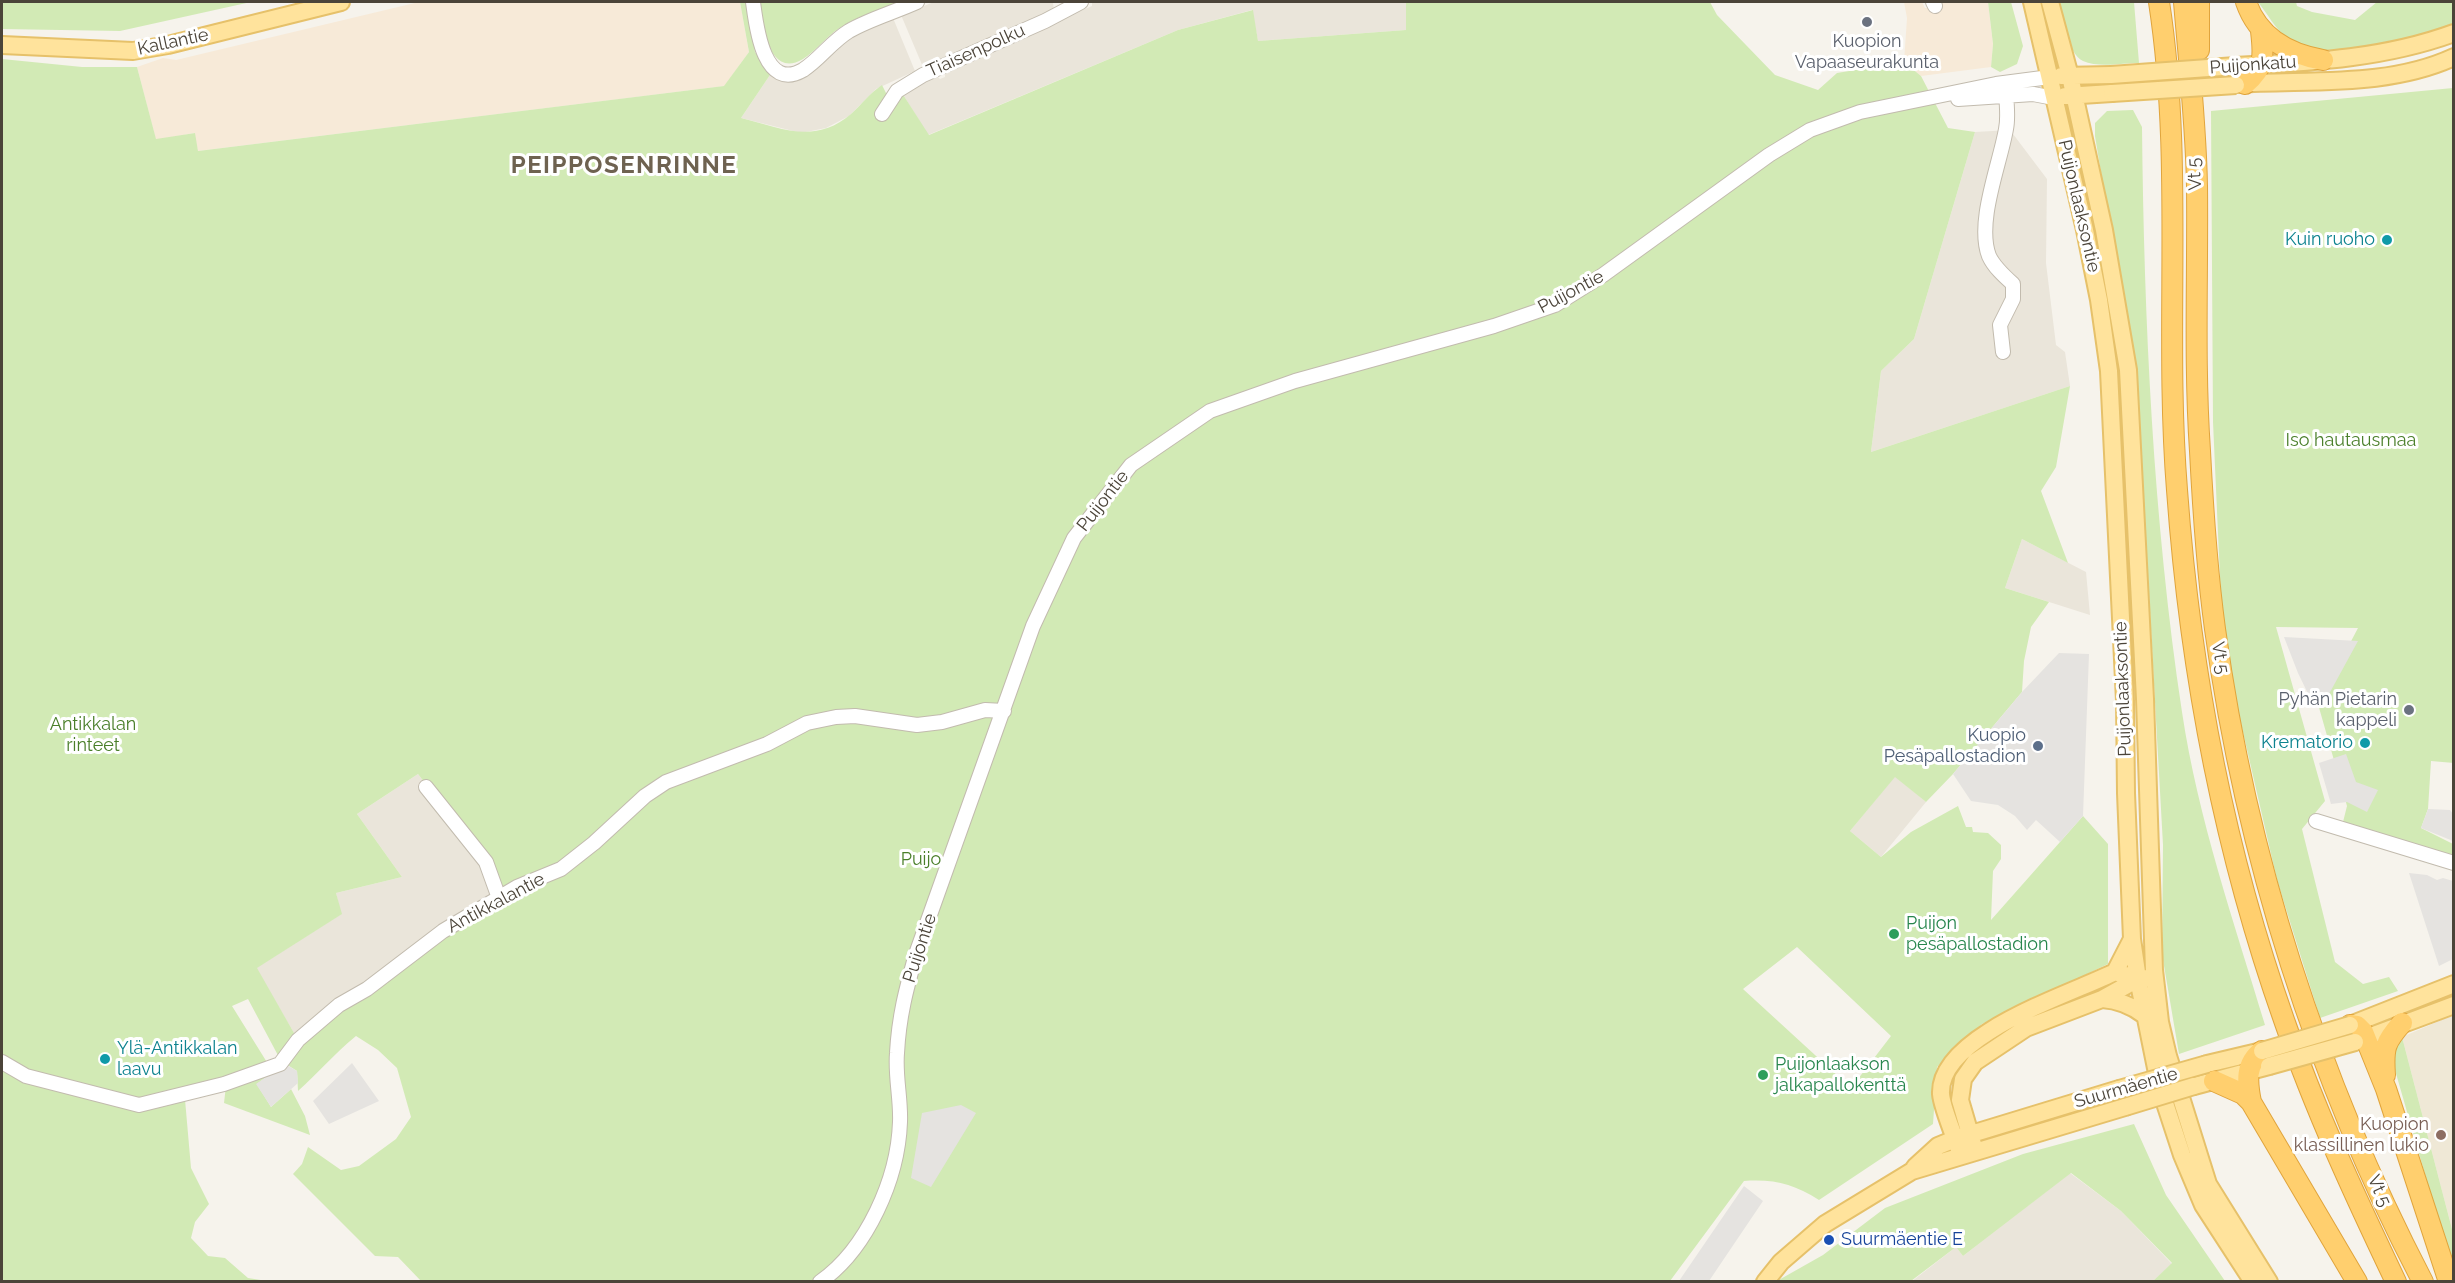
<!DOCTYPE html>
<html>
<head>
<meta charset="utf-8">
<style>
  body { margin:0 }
  #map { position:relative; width:2455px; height:1283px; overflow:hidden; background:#f6f3ec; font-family:Raleway,sans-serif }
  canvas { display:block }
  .frame { position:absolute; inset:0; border:3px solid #4b4439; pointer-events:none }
</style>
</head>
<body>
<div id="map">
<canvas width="2455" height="1283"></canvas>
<div class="frame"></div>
</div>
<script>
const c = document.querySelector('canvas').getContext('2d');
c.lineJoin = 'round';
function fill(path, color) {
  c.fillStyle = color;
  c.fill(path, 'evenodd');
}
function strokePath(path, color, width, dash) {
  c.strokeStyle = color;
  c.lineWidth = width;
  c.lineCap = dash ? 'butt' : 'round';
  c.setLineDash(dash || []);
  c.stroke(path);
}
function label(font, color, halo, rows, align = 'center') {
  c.font = font + ' Raleway,sans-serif';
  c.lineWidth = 6;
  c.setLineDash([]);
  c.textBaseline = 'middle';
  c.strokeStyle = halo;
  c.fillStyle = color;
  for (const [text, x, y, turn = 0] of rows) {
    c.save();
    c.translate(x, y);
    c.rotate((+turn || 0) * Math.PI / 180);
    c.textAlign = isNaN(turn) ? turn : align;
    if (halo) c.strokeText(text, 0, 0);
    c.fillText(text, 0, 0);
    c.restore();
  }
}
const residential = new Path2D(`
  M934 2H1058L1053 3 1054 10 1049 15 923 67 901 15Z
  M1092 2H1406V30L1258 41 1252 10 1178 30 928 135 902 93 931 75 937 76 940 79 945 77V72L950 66 1092 6Z
  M893 18 915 71 876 89 849 116 826 128 801 133 741 118 770 75 785 80 804 77 816 69 836 50 860 32Z
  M2010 130 2047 179 2046 263 2056 345 2065 352 2070 386 1871 452 1881 371 1914 339 1975 132Z
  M2022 539 2086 572 2090 615 2005 588Z
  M418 774 486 862 499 898 298 1040 256 968 341 914 336 893 402 877 357 814Z
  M1895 776 1926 802 1881 857 1850 831Z
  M2070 1173 2121 1211 2172 1264 2153 1281 1911 1282 1956 1247 1963 1256Z`);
const commercial = new Path2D(`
  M419 2H740L749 52 725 86 198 151 194 133 156 140 137 67 163 58 176 60Z
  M1904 2H1922L1925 8H1943L1940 2H1988L1993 44 1991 67 1921 76 1904 62 1907 18Z`);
const education = new Path2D(`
  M2453 1015V1233L2402 1037Z`);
const green = new Path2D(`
  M2 2H251L120 31 2 29Z
  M740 2H748L755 52 770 75 741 118C781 128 815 145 851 114 862 104 870 93 882 85L886 93H902L929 135 1178 30 1253 10 1258 41 1406 30V2H1710L1717 15 1775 75 1818 90 1837 73 1904 62 1921 76 1948 128 1975 132 1914 339 1881 371 1871 452 2070 386 2056 467 2041 491 2068 563 2022 539 2005 588 2049 602 2031 627 2024 661 2022 692 1953 774 1926 802 1895 777 1850 831 1881 857 1911 832 1958 806 1966 827H1972L1973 832 1988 833 2001 845V859L1993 871 1991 920 2083 816 2108 844V964L1982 1024 1937 1067 1933 1124 1819 1200C1793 1184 1775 1179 1744 1181L1670 1281H421L398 1257 375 1256 293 1174 302 1164 308 1147 341 1170 359 1166 396 1139 411 1117 397 1068 378 1050 356 1036C335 1053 318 1073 298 1091L297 1071 281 1061 248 999 232 1006 273 1072 257 1084 271 1107 291 1089 305 1116 310 1135 224 1103 227 1077 184 1088 191 1168 209 1204 195 1222 191 1238 208 1256 225 1258 248 1278 267 1281H2V59L82 67H137L156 139 195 133 198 151 724 86 749 52ZM418 774 486 862 499 898 298 1040 257 968 342 914 336 893 402 877 357 814ZM1797 947 1891 1036 1851 1088 1743 989Z
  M759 2H898C878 11 857 16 838 29 826 37 816 51 803 59 768 80 762 22 759 2Z
  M1988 2H2011L2023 46 2017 64 2000 72 1991 67 1993 44Z
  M2058 2H2134L2139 63C2123 63 2098 68 2083 61 2067 53 2062 17 2058 2Z
  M2258 2H2296L2297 6 2312 12 2355 20 2377 2H2453V26L2440 32C2397 41 2326 67 2287 38 2276 30 2267 13 2258 2Z
  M2453 88 2454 763 2431 761 2428 809 2421 828 2453 844V863L2341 830 2347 806 2318 704 2358 628 2276 627 2325 801 2302 829 2335 962 2363 984 2389 977 2398 991 2320 1018 2277 880 2223 645 2213 422 2211 111Z
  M2133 110 2142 127C2144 322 2153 519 2182 712 2198 819 2234 922 2265 1025L2179 1054 2162 954 2163 845 2143 487 2134 372 2095 136V123L2107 111Z
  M2402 1037 2453 1233V1272L2393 1063 2395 1044Z
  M2134 1124 2166 1195 2225 1281H2153L2172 1263 2121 1211 2071 1173 1963 1256 1956 1247 1911 1281H1777L1823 1255 1885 1208 2023 1154Z`);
const parking = new Path2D(`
  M2284 637 2358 641 2329 694 2318 704H2313L2298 673Z
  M2059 653 2089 654 2083 816 2060 842 2036 820 2027 830 2015 816 1998 805 1971 801 1953 774 2022 692Z
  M2346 754 2356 782 2378 790 2367 812 2347 802 2331 804 2319 763Z
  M2428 809 2450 810 2453 814V841L2421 828Z
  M2409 873 2427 875 2437 880 2443 878 2453 881V959L2439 966Z
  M352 1063 379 1101 329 1124 313 1101Z
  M285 1064 297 1071 298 1083 271 1107 256 1084Z
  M961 1105 976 1113 931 1187 911 1178 922 1113Z
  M1744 1186 1763 1201 1709 1281H1679Z`);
const minor = new Path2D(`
  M753 2C756 24 763 93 803 70 820 59 831 42 849 31 870 19 895 12 917 2
  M1933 2 1935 6
  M1958 99 2033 94 2054 98
  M882 114 897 91 923 75 1045 21 1081 2
  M2003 352 2000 325 2013 299V284C2004 276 1994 267 1989 256 1976 222 2000 164 2006 129 2009 115 2006 98 2005 83
  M426 787 486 862 499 898
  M2316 821 2454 863
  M2 1062 26 1076 139 1105 224 1084 280 1064 298 1040 339 1005 367 989 443 931 517 887 561 869 594 843 645 796 666 782 767 744 807 723 836 717 855 716 917 725 942 722 985 710 1004 711
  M820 1282C867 1249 898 1179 900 1122 901 1099 895 1076 897 1053 899 1016 906 990 916 954L1033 626 1074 538 1131 465 1210 411 1295 381 1494 326 1555 305 1603 275 1769 155 1810 130 1860 112 1996 84 2050 77`);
const major = new Path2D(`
  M2032 2 2085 230 2099 300 2109 371 2125 701 2126 793 2132 939 2138 979 2160 1088 2182 1155 2203 1205 2253 1282
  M2050 2 2070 76 2104 230 2128 370 2145 699 2154 970 2160 1022 2168 1056 2208 1184 2269 1282
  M2 45 133 51 168 45 341 2
  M2236 66C2311 62 2383 59 2454 33
  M2061 76 2111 75
  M2237 84C2308 79 2387 88 2454 57
  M2065 96 2112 93
  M2115 972 2132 939
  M2102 999C2118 1000 2131 1005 2144 1015
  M2350 1025 2454 984
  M2355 1042 2454 1005
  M2207 1064 2262 1051
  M2194 1086 2269 1066
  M1975 1151 1960 1100 1963 1079 1975 1062 2026 1028 2102 999 2138 979
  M1961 1155C1956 1140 1942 1108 1941 1094 1938 1035 2071 994 2115 972L2138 979 2148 978
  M1915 1167 1938 1146 1955 1139 2119 1089
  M1765 1282 1781 1262 1825 1224 1912 1171 2125 1107`);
const highway = new Path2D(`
  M2159 2C2184 163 2164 328 2177 490 2190 670 2224 850 2284 1020 2315 1110 2355 1196 2396 1282
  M2184 2C2189 62 2196 125 2197 186 2198 275 2194 363 2200 451 2203 510 2207 570 2215 629 2246 855 2317 1079 2423 1282
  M2246 2C2258 37 2288 54 2323 60
  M2199 50V2
  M2245 84C2265 67 2264 56 2261 31
  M2350 1025 2357 1026 2363 1032 2386 1089 2449 1282
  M2385 1075C2383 1048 2385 1042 2402 1023
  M2214 1081 2243 1094 2251 1102 2357 1282
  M2251 1102C2247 1082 2245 1064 2262 1051`);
const majorBridge = new Path2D(`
  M2111 75 2236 66
  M2112 93 2236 85
  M2262 1051 2350 1025
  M2269 1066 2355 1042
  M2119 1089 2207 1064
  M2125 1107 2194 1086`);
const markers = [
  [1867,22,6,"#6b7280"],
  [2387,240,6,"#0f9aa8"],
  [2409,710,6,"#6b7280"],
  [2365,743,6,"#0f9aa8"],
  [2038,746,6,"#5c6f8a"],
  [1894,934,6,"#2e9e5b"],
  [105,1059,6,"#0f9aa8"],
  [1763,1075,6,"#2e9e5b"],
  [2441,1135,6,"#8d6e63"],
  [1829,1240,6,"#1a4fb4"]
];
const streetNames = [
  ["Kallantie",173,42,-12],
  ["Tiaisenpolku",976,51,-24],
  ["Puijonkatu",2253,65,-4],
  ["Vt 5",2195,174,-93],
  ["Puijonlaaksontie",2079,206,77],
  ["Puijontie",1571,292,-28],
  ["Puijontie",1103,501,-52],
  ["Vt 5",2220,658,80],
  ["Puijonlaaksontie",2123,689,-92],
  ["Antikkalantie",496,903,-28],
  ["Puijontie",920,948,-72],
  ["Suurmäentie",2126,1088,-16],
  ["Vt 5",2379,1191,66]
];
const worshipNames = [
  ["Kuopion",1867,42],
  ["Vapaaseurakunta",1867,63],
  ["Pyhän Pietarin",2397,700,"right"],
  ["kappeli",2397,721,"right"]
];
const cultureNames = [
  ["Kuin ruoho",2375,240],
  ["Krematorio",2353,743],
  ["Ylä-Antikkalan",117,1049,"left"],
  ["laavu",117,1070,"left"]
];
const parkNames = [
  ["Iso hautausmaa",2351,441],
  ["Antikkalan",93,725],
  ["rinteet",93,746],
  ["Puijo",921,860]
];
const serviceNames = [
  ["Kuopio",2026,736],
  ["Pesäpallostadion",2026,757]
];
const leisureNames = [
  ["Puijon",1906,924],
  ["pesäpallostadion",1906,945],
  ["Puijonlaakson",1775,1065],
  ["jalkapallokenttä",1775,1086]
];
const educationNames = [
  ["Kuopion",2429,1125],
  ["klassillinen lukio",2429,1146]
];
const transitNames = [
  ["Suurmäentie E",1841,1240]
];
const districtNames = [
  ["PEIPPOSENRINNE",624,166]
];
fill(residential, '#eae5da');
fill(commercial, '#f7ead8');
fill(education, '#efe8d6');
fill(green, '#d2eab5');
fill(parking, '#e5e3e0');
strokePath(minor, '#c2bbae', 16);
strokePath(major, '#e6c16a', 20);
strokePath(highway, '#e0a43c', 22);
strokePath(minor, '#fff', 14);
strokePath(major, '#ffe39c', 16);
strokePath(highway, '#ffcf6e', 20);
strokePath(majorBridge, '#e6c16a', 20, []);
strokePath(majorBridge, '#ffe39c', 16);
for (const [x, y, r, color] of markers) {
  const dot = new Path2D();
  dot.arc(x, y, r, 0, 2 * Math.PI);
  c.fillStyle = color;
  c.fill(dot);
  strokePath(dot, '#fff', 2);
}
label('18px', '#4b4439', '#fff', streetNames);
label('18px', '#5b616d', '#fff', worshipNames);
label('18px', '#0d838f', '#fff', cultureNames, 'right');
label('18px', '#4a7f2a', '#fff', parkNames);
label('18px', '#4e5e75', '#fff', serviceNames, 'right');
label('18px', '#27864d', '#fff', leisureNames, 'left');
label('18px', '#785e54', '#fff', educationNames, 'right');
label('18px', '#164399', '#fff', transitNames, 'left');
c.letterSpacing = '1.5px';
label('bold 24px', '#6e6250', '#fff', districtNames);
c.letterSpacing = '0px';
</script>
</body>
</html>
